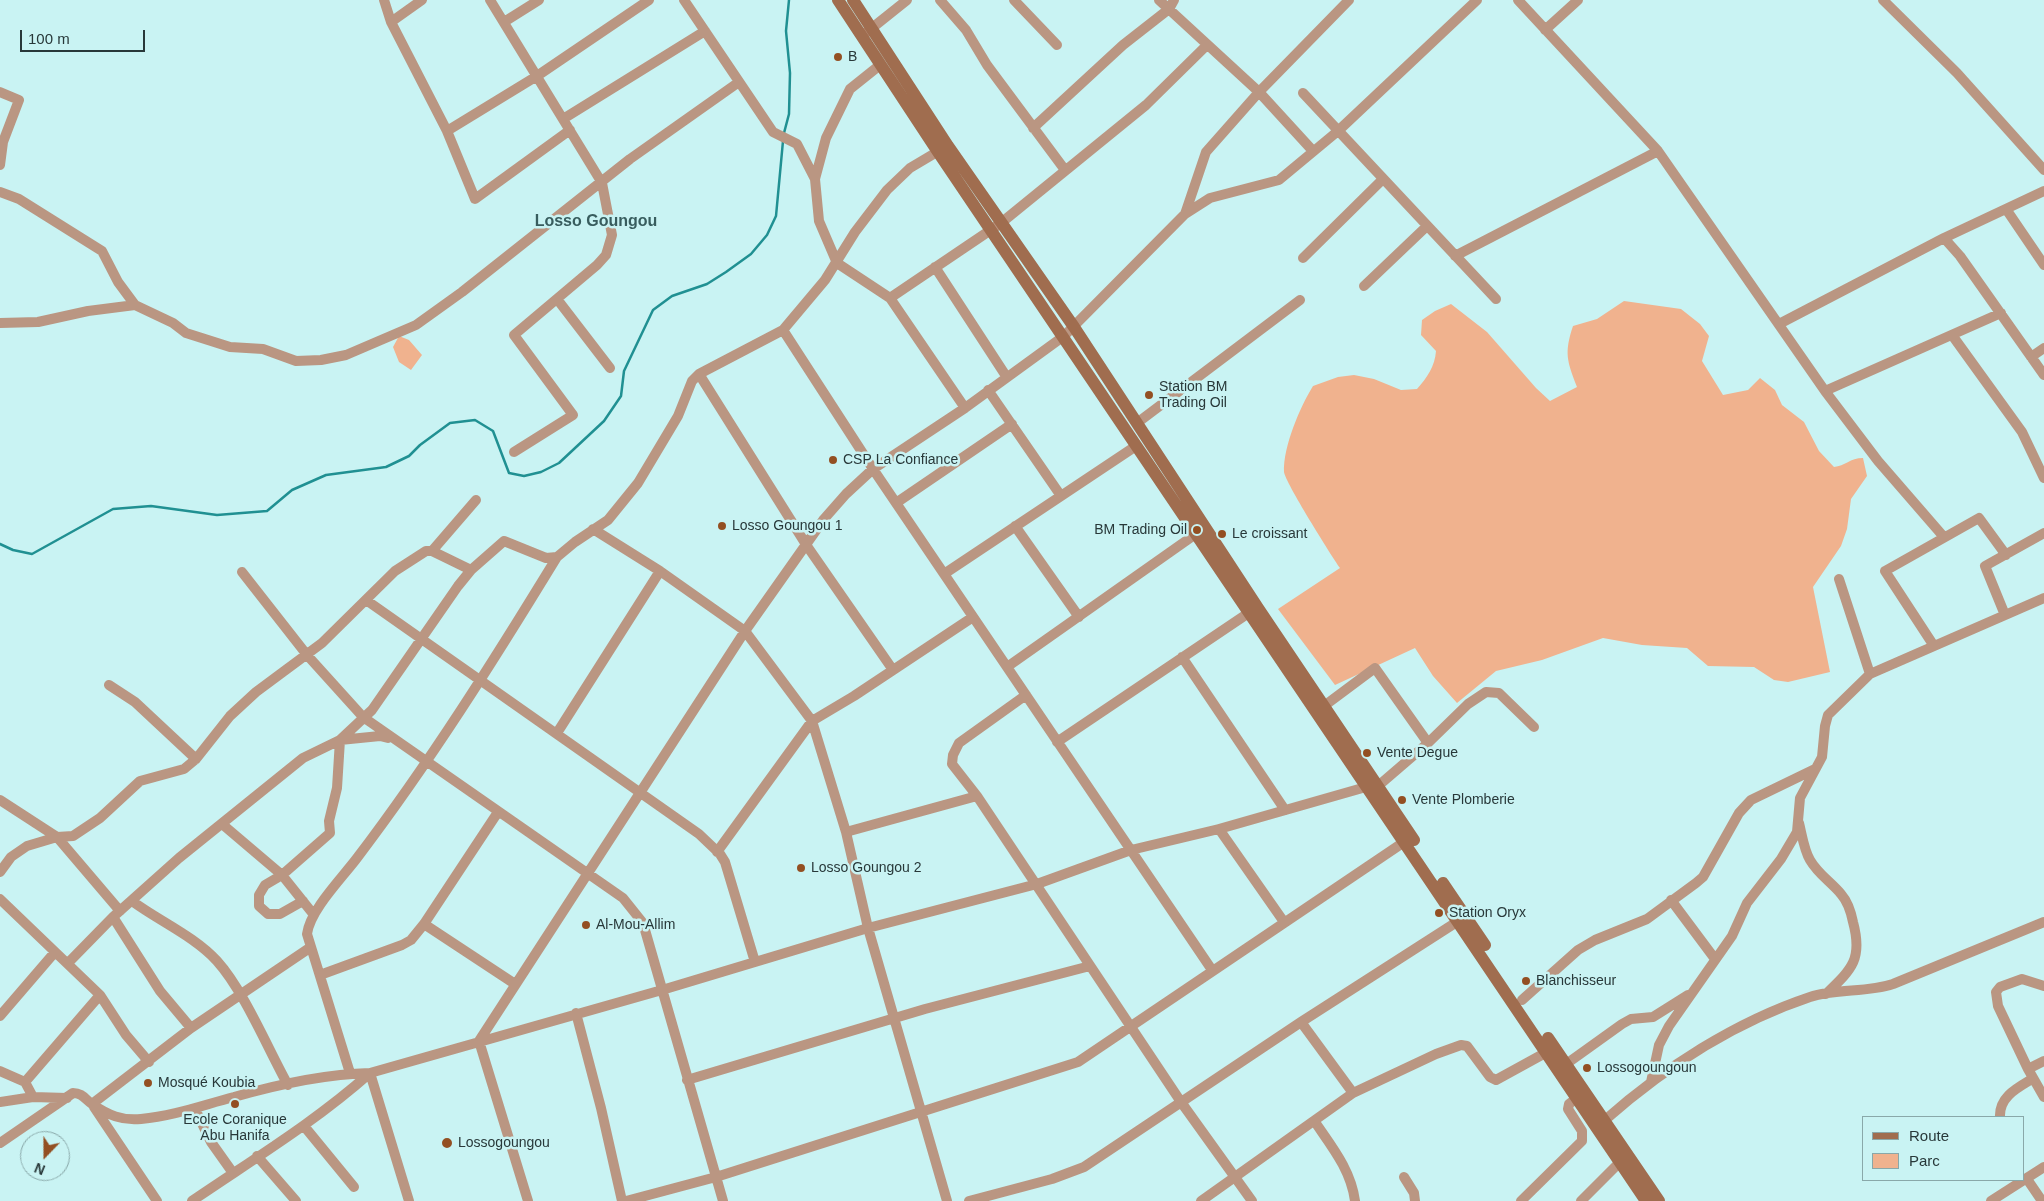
<!DOCTYPE html>
<html>
<head>
<meta charset="utf-8">
<style>
  body { margin:0 }
  #map { position:relative; width:2044px; height:1201px; overflow:hidden; background:#c9f3f3; font-family:Arial,sans-serif }
  canvas { display:block }
  .legend { position:absolute; left:1862px; top:1116px; width:162px; height:65px; box-sizing:border-box; background:#c9f3f3; border:1px solid #89a8a9; margin:0; padding:6px 9px; list-style:none; font-size:15px; color:#283839 }
  .legend li { display:flex; align-items:center; gap:10px; height:25px }
  .legend b { width:25px; border:1px solid #89a8a9 }
  .north { position:absolute; left:20px; top:1131px; width:50px; height:50px; box-sizing:border-box; background:#c9f3f3; border:1px solid #89a8a9; border-radius:50%; rotate:202deg; font-size:14px; font-weight:700; line-height:20px; text-align:center; color:#283839 }
  .north::after { content:''; display:block; margin:auto; width:18px; height:22px; background:#934f22; clip-path:polygon(50% 0,100% 100%,50% 72%,0 100%) }
  .scale { position:absolute; left:20px; top:30px; width:125px; height:22px; box-sizing:border-box; border:2px solid #283839; border-top:0; padding-left:6px; font-size:15px; line-height:18px; white-space:nowrap; color:#283839; -webkit-text-stroke:4px #c9f3f3; paint-order:stroke }
</style>
</head>
<body>
<div id="map">
<canvas width="2044" height="1201"></canvas>
<ul class="legend">
<li><b style="height:6px;background:#a06d4f"></b>Route</li>
<li><b style="height:14px;background:#f0b28e"></b>Parc</li>
</ul>
<div class="north">N</div>
<div class="scale">100 m</div>
</div>
<script>
const c = document.querySelector('canvas').getContext('2d');
c.lineJoin = 'round';
function fill(path, color) {
  c.fillStyle = color;
  c.fill(path, 'evenodd');
}
function strokePath(path, color, width, dash) {
  c.strokeStyle = color;
  c.lineWidth = width;
  c.lineCap = dash ? 'butt' : 'round';
  c.setLineDash(dash || []);
  c.stroke(path);
}
function label(font, color, halo, rows, align = 'center') {
  c.font = font + ' Arial,sans-serif';
  c.lineWidth = 5;
  c.setLineDash([]);
  c.textBaseline = 'middle';
  c.strokeStyle = halo;
  c.fillStyle = color;
  for (const [text, x, y, turn = 0] of rows) {
    c.save();
    c.translate(x, y);
    c.rotate((+turn || 0) * Math.PI / 180);
    c.textAlign = isNaN(turn) ? turn : align;
    if (halo) c.strokeText(text, 0, 0);
    c.fillText(text, 0, 0);
    c.restore();
  }
}
const green = new Path2D(`
  M1624 301 1681 309 1700 324 1709 336 1702 361 1723 395 1748 390 1760 378 1775 390 1782 405 1804 422 1819 451 1834 467C1845 466 1850 458 1863 458L1867 476 1851 499 1847 529 1841 546 1813 587 1830 672 1788 682 1774 680 1754 667 1708 666 1687 648 1642 645 1603 638 1542 660 1496 671 1457 703 1433 676 1415 648 1335 685 1278 609 1340 568C1331 555 1285 482 1284 472 1283 447 1300 407 1313 386L1338 377 1354 375 1374 379 1401 390 1417 389C1427 378 1435 366 1436 351L1421 335 1422 320 1435 311 1451 304 1487 332 1536 388 1550 401 1577 387C1567 361 1564 353 1573 326L1597 319Z
  M399 336 409 340 422 355 411 370 399 362 393 347Z`);
const stream = new Path2D(`
  M784 133 789 114 790 73 786 31 789 0
  M0 544 13 550 32 554 113 509 151 506 217 515 267 511 292 490 326 475 386 467 409 456 420 445 450 423 475 420 493 431 509 473 524 476 541 472 559 463 604 421 621 396 624 371 653 310 672 296 707 284 726 272 751 254 767 235 776 216 783 141`);
const street = new Path2D(`
  M384 0 391 22 447 131 475 199 570 130
  M490 0 602 183 612 235 606 255 597 265 514 335 573 415 514 452
  M684 0 773 132 797 144 815 179
  M940 0 966 30 987 65 1065 170
  M1014 0 1057 45
  M1159 0 1259 92 1313 151
  M1518 0 1658 151 1825 391 1878 461 1943 536
  M1883 0 1957 73 2044 170
  M391 22 422 0
  M504 22 539 0
  M1545 30 1578 0
  M867 32 907 0
  M880 65 850 89 826 138 815 179 819 221 837 263 890 298 965 408
  M0 92 19 100 3 142 0 165
  M1303 93 1496 299
  M563 119 705 31
  M1033 128 1123 45 1169 9 1174 0
  M447 131 537 76 649 0
  M942 149 910 168 887 190 855 232 825 280 783 330 873 469 1212 970
  M0 192 19 199 102 251 118 282 135 305 173 323 186 333 230 347 263 349 296 361 321 360 346 355 416 325 462 292 630 159 739 82
  M2006 209 2044 265
  M1185 214 1206 152 1259 92 1349 0
  M1944 238 1960 256 2044 375
  M1455 256 1658 151
  M1303 258 1383 179
  M935 267 1006 376
  M1364 286 1427 226
  M890 298 1001 223 1146 105 1207 45
  M557 299 610 368
  M0 323 38 322 88 311 135 305
  M1779 324 1944 238 2044 191
  M1952 335 2022 432 2044 478
  M2031 357 2044 348
  M699 374 807 546 893 670
  M988 390 1061 496
  M1825 391 2001 313
  M1137 423 1300 300
  M896 503 1012 424
  M1015 526 1079 617
  M593 529 660 571 745 631 812 721 846 832 868 928 947 1201
  M432 551 476 500
  M242 572 307 655 363 717 623 898 643 923 723 1201
  M944 574 1136 446
  M1839 579 1870 674
  M366 600 699 834 720 854 725 862 755 962
  M2005 615 1985 566 2044 533
  M1934 646 1885 571 1979 518 2006 555
  M1182 657 1285 810
  M1007 667 1200 531
  M109 685 135 702 196 759
  M1026 695 959 743 953 755 952 764 977 796 1181 1102 1252 1201
  M1324 706 1375 668 1428 743
  M557 733 660 571
  M1057 742 1253 610
  M0 800 57 837 120 911
  M1799 823C1802 835 1804 850 1810 860 1818 874 1831 882 1841 894 1848 902 1851 912 1853 922 1863 959 1852 969 1826 994
  M222 824 282 875 314 915
  M1219 829 1284 922
  M846 832 977 796
  M717 852 812 721 854 696 973 617
  M0 872 11 857 27 846 57 837 73 836 100 818 140 781 184 769 196 759 230 716 256 692 322 643 395 571 426 551H432L471 570
  M0 899 100 995 126 1035 149 1062
  M1671 900 1715 959
  M132 901C159 921 194 936 217 961 244 991 268 1049 288 1085
  M303 901 280 914H268L259 906V895L265 885 282 875 330 833 329 821 337 788 340 740 380 736 388 738
  M113 917 160 991 191 1028
  M424 924 515 984
  M68 963 113 917 179 858 303 758 340 740 372 710 458 586 471 570 504 541 546 558 557 557
  M320 975 402 945 411 940 424 924 498 812
  M1522 1000 1578 950 1595 940 1647 919 1696 883 1703 877 1739 813 1751 800 1815 769
  M576 1013 601 1108 622 1201
  M0 1016 55 952
  M1301 1022 1353 1093
  M479 1041 745 631 824 519 846 494 873 469 965 408 1064 336 1185 214 1210 198 1279 180 1338 131 1477 0
  M479 1041 528 1201
  M2044 1061 2028 1069 2044 1097
  M1562 1067 1622 1024 1631 1019 1653 1017 1688 995
  M2028 1069 1998 1006 1996 992 2000 987 2022 979 2044 986
  M0 1071 25 1082 33 1097
  M350 1073 307 934C310 910 342 878 357 858 430 762 494 660 557 557L575 542 608 520 638 483 678 416 692 381 699 374 783 330
  M687 1080 925 1009 1090 966
  M25 1082 100 995
  M1651 1082 1659 1045 1669 1026 1732 936 1747 903 1781 859 1797 832 1800 798 1822 757 1825 726 1828 715 1870 674 2044 598
  M0 1102 33 1097 67 1098
  M92 1104 191 1028 311 947
  M94 1107 157 1201
  M195 1109 211 1142 233 1173
  M2000 1117C1999 1097 2017 1088 2032 1079
  M1605 1120C1664 1068 1735 1022 1810 997 1837 988 1866 993 1893 984L2044 922
  M1315 1122C1332 1147 1351 1170 1355 1201
  M304 1126 354 1187
  M0 1143 73 1093C82 1093 85 1099 92 1104 108 1115 122 1121 141 1119 174 1116 203 1105 234 1097 276 1085 327 1074 370 1073L662 990 868 928 1037 884 1131 850 1219 829 1366 787 1378 786 1428 743 1468 704 1486 692 1499 693 1534 727
  M257 1156 296 1201
  M1404 1177 1414 1193 1415 1201
  M2027 1179 2042 1201
  M192 1201C252 1160 315 1122 370 1073L409 1201
  M626 1201 716 1177 1078 1062 1410 838
  M969 1201 1052 1179 1084 1167 1301 1022 1463 918
  M1201 1201 1353 1093 1436 1054 1461 1045 1467 1046 1490 1077 1496 1080 1547 1052
  M1521 1201 1582 1141V1131L1568 1109 1569 1104 1577 1098
  M1581 1201 1620 1162 1627 1161
  M1991 1201 2044 1167`);
const secondary = new Path2D(`
  M838 0 938 152 1646 1201
  M853 0 948 146 1074 327 1258 608 1414 840
  M1443 883 1485 945
  M1548 1038 1659 1201`);
const markers = [
  [838,57,5,"#934f22"],
  [1149,395,5,"#934f22"],
  [833,460,5,"#934f22"],
  [722,526,5,"#934f22"],
  [1197,530,5,"#934f22"],
  [1222,534,5,"#934f22"],
  [1367,753,5,"#934f22"],
  [1402,800,5,"#934f22"],
  [801,868,5,"#934f22"],
  [1439,913,5,"#934f22"],
  [586,925,5,"#934f22"],
  [1526,981,5,"#934f22"],
  [1587,1068,5,"#934f22"],
  [148,1083,5,"#934f22"],
  [235,1104,5,"#934f22"],
  [447,1143,6,"#934f22"]
];
const poiNames = [
  ["B",848,57],
  ["Station BM",1159,387],
  ["Trading Oil",1159,403],
  ["CSP La Confiance",843,460],
  ["Losso Goungou 1",732,526],
  ["BM Trading Oil",1187,530,"right"],
  ["Le croissant",1232,534],
  ["Vente Degue",1377,753],
  ["Vente Plomberie",1412,800],
  ["Losso Goungou 2",811,868],
  ["Station Oryx",1449,913],
  ["Al-Mou-Allim",596,925],
  ["Blanchisseur",1536,981],
  ["Lossogoungoun",1597,1068],
  ["Mosqué Koubia",158,1083],
  ["Ecole Coranique",235,1120,"center"],
  ["Abu Hanifa",235,1136,"center"],
  ["Lossogoungou",458,1143]
];
const quarterNames = [
  ["Losso Goungou",596,222]
];
fill(green, '#f0b28e');
strokePath(stream, '#209092', 2.5);
strokePath(street, '#ba9682', 10);
strokePath(secondary, '#a06d4f', 12);
for (const [x, y, r, color] of markers) {
  const dot = new Path2D();
  dot.arc(x, y, r, 0, 2 * Math.PI);
  c.fillStyle = color;
  c.fill(dot);
  strokePath(dot, '#c9f3f3', 2);
}
label('14px', '#283839', '#c9f3f3', poiNames, 'left');
label('bold 16px', '#385d5e', '#c9f3f3', quarterNames);
</script>
</body>
</html>
